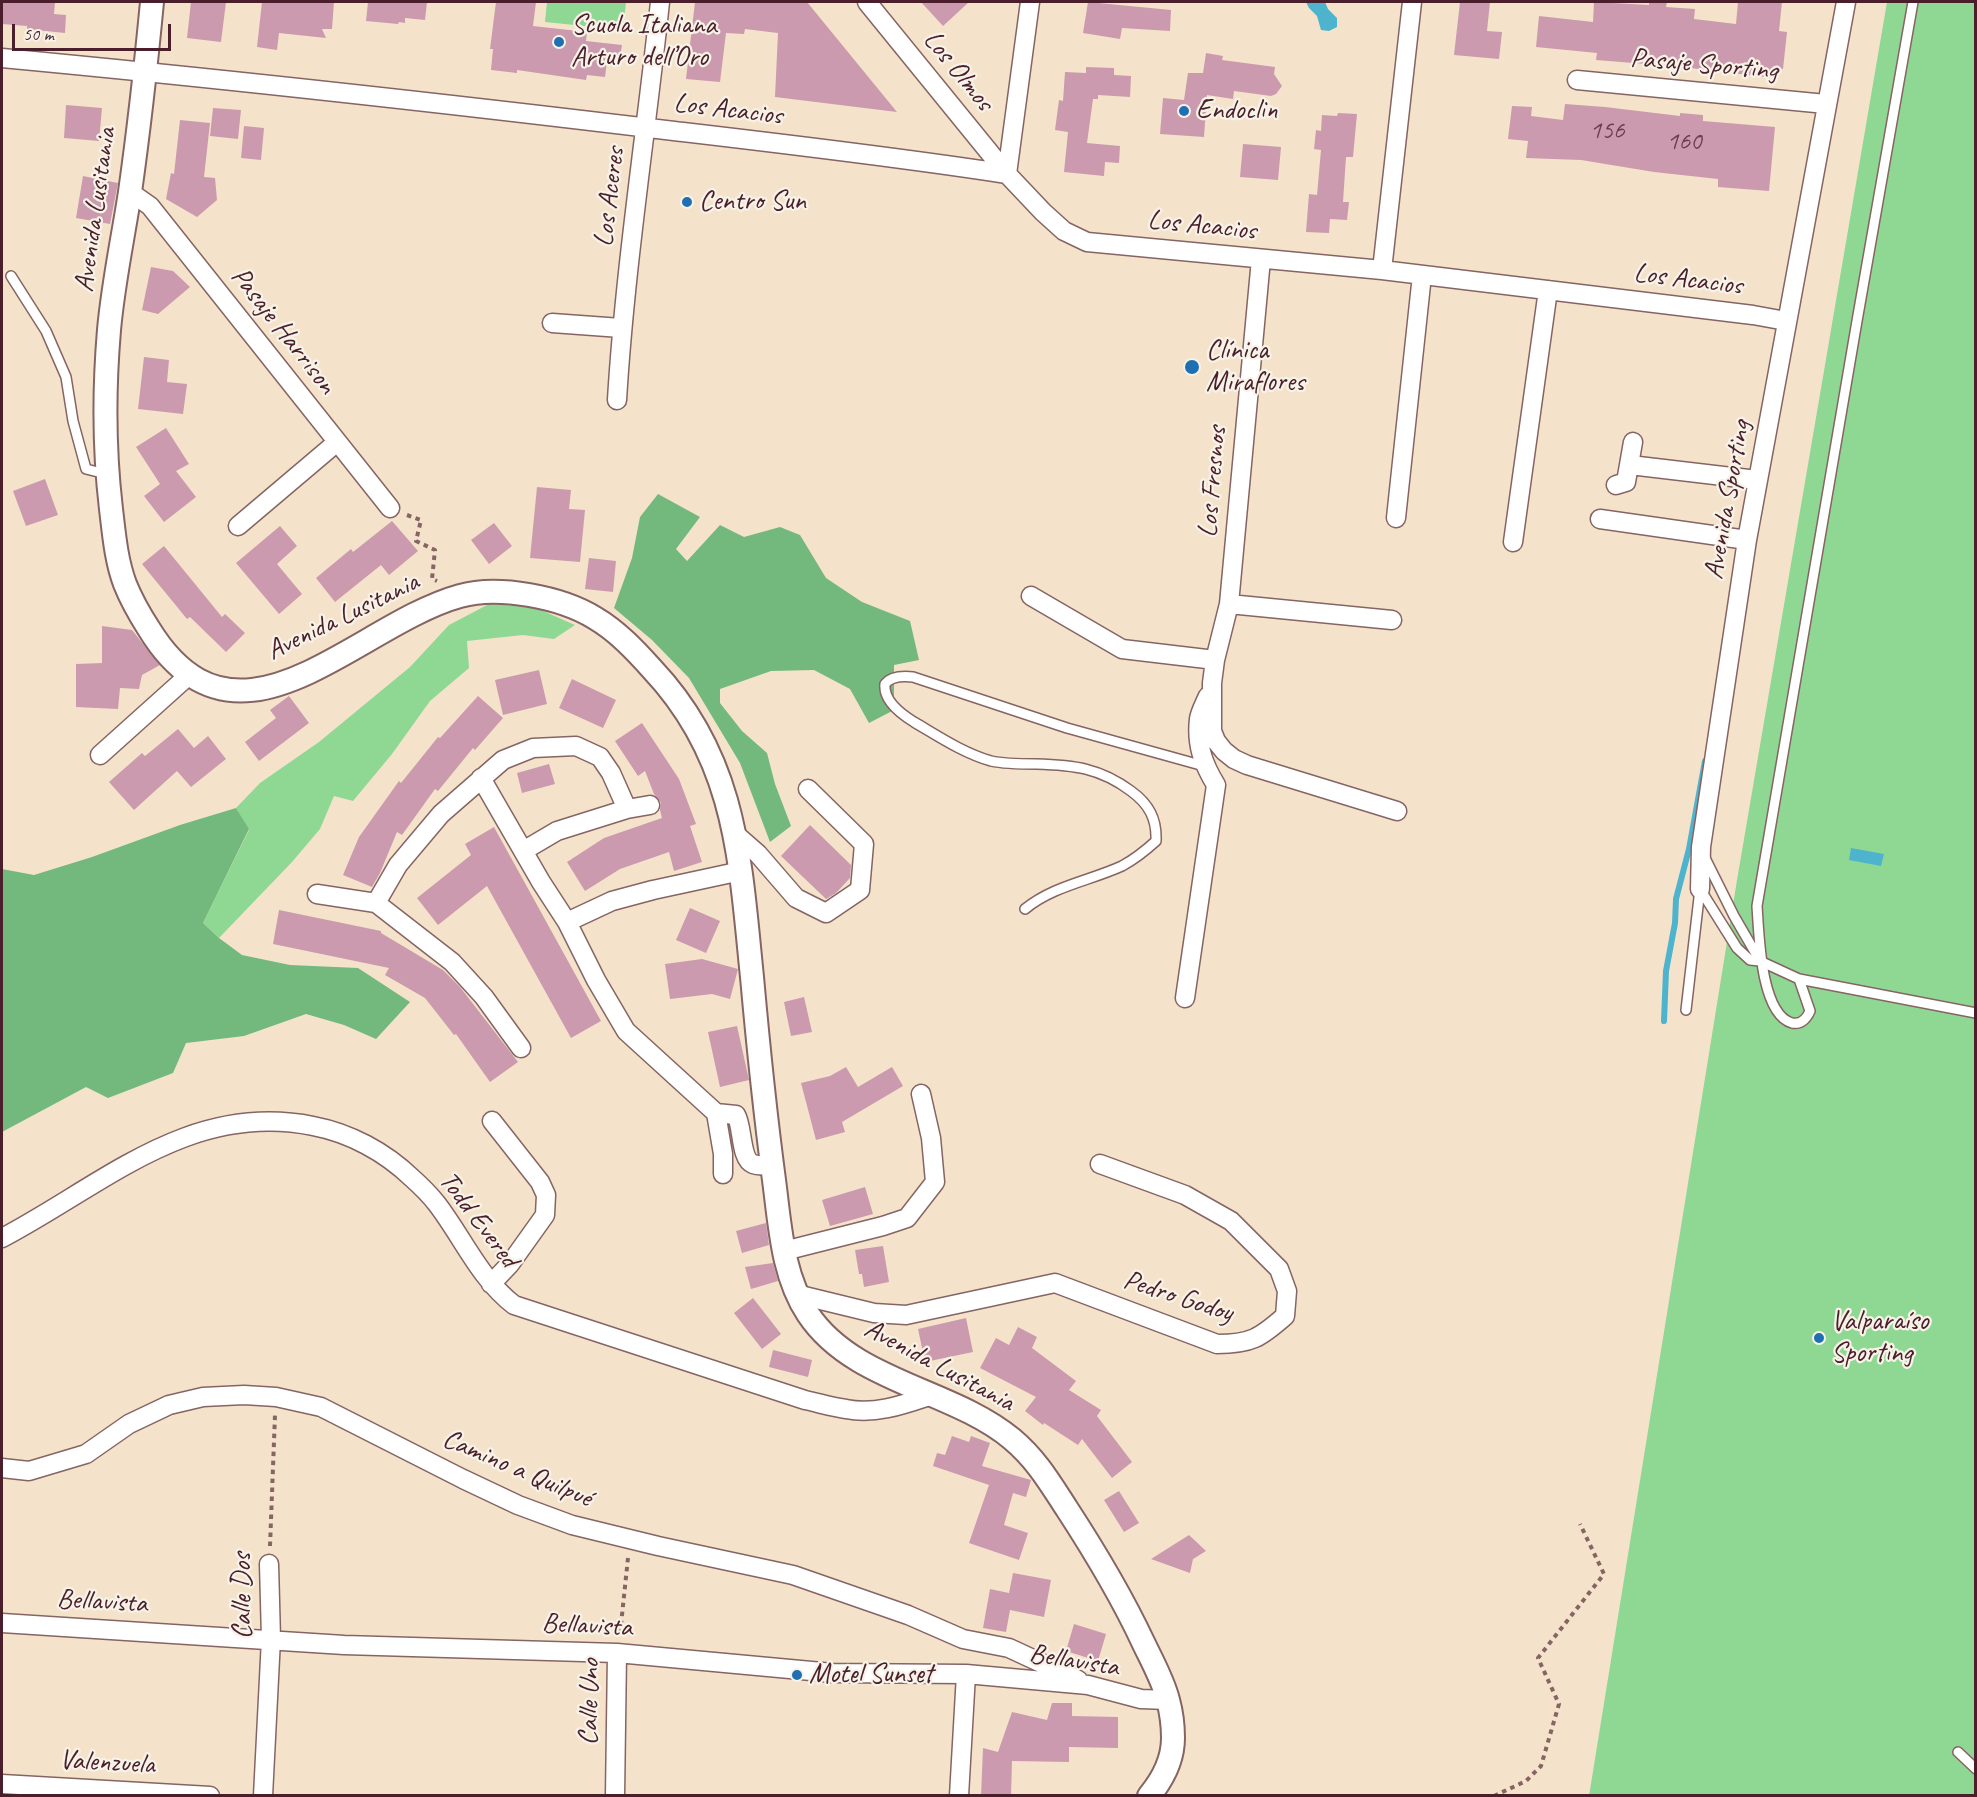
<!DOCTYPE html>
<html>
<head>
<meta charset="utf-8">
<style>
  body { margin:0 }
  #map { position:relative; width:1977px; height:1797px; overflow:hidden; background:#f4e3ca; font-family:Caveat,sans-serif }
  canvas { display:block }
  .frame { position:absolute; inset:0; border:3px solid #4a1f2b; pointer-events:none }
  .scale { position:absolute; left:12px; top:24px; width:159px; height:27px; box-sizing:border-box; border:3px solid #4a1f2b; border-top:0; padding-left:8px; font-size:18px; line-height:21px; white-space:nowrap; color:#4a1f2b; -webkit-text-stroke:4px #f7f3e8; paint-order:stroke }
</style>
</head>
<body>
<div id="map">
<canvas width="1977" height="1797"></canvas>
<div class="frame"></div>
<div class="scale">50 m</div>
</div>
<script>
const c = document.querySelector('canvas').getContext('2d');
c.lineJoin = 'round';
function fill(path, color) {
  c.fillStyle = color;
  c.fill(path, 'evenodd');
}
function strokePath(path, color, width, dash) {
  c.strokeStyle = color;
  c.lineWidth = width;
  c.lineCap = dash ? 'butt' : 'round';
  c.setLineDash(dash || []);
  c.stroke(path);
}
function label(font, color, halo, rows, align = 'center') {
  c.font = font + ' Caveat,sans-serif';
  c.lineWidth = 4.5;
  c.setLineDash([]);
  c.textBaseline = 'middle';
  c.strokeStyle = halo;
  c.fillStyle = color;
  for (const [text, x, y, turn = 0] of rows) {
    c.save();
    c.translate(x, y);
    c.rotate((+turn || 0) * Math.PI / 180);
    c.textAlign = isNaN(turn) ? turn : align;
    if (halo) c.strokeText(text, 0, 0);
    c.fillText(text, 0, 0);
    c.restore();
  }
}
const green = new Path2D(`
  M547 2H626L623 30 545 22Z
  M1887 2H1975V1795L1589 1796 1737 880Z
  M489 604 534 607 575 625 554 639 523 635 467 641 469 668 430 701 392 754 353 801 334 796 320 829 292 862 219 938 203 923 249 830 236 808 260 783 319 742 410 667 449 625Z`);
const forest = new Path2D(`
  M658 494 700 517 676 549 687 561 720 525 744 537 780 527 800 535 826 578 862 602 910 621 919 660 894 665V710L869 723 850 689 814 670 771 671 720 689V703L742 731 767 753 775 784 791 826 770 842 740 763 689 678 652 640 614 608 632 558 640 517Z
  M236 808 249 829 203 923 219 938 242 955 290 965 358 968 410 1002 376 1039 344 1025 306 1014 244 1036 186 1043 173 1073 108 1098 86 1087 2 1132V869L34 875 92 857 180 825Z`);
const water = new Path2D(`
  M1306 2H1325L1328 9 1337 18V27L1329 31 1321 30 1317 16 1309 8Z
  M1851 848 1884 854 1881 866 1849 860Z`);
const stream = new Path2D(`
  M1664 1021 1666 971 1675 923 1676 899 1689 849 1705 761`);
const building = new Path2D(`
  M2 2H55L54 14 66 15 65 33 27 29V26L2 24Z
  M191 2H226L221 42 187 38Z
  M262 2H334L332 29H322L326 38 279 33 277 50 257 47Z
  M368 2H427L425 20 405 18V23L399 22 398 24 366 21Z
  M496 2H536L533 26 587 32 586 41 622 45 619 63 607 61 605 77 587 75 586 80 517 70V73L491 70 493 49H490Z
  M695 2H807L897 112 775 97 778 33 745 29 744 34 726 33 720 82 686 79Z
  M921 2H969L943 26Z
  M1088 2 1171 10 1170 31 1122 28 1120 39 1083 33Z
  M1460 2H1490L1487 31 1502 32 1499 59 1454 55Z
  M1594 2 1649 5V2H1667L1666 7 1695 9 1694 19 1736 24 1738 2H1782L1779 31 1787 32 1783 69 1775 68 1774 78 1690 68H1671V66L1596 60 1597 53 1536 47 1539 16 1593 22Z
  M1206 53 1223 56 1222 60 1275 67 1274 74 1282 86 1276 94 1271 96 1234 91 1233 99 1207 95 1204 137 1160 134 1163 98 1184 100 1188 73H1203Z
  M1086 67 1114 68V75L1131 76 1130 97 1098 95V99H1093L1087 143 1120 146 1119 163 1105 162 1104 176 1064 172 1068 132 1055 130 1059 100 1063 101 1065 72 1086 73Z
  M1565 104 1605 107 1680 116V113L1703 115V121L1775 127 1769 191 1718 187V179L1654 172 1581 160 1526 158 1528 141 1508 139 1512 106 1532 107 1531 116 1563 120Z
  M66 105 102 108 99 141 64 138Z
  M213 108 241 110 238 139 210 136Z
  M1338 113 1357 114 1353 157H1346L1343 202H1349L1347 220 1330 219 1329 233 1306 232 1309 194 1317 195 1321 150 1314 149 1316 130 1321 131 1322 115 1337 116Z
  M180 120 210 123 204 177 215 178 217 200 197 217 166 199 171 173 174 174Z
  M244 126 264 128 261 160 241 158Z
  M1243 144 1281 147 1278 180 1240 177Z
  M83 176 118 183 110 224 76 218Z
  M151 267 173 271 190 287 158 314 142 310Z
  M144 357 169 360 167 382 187 384 183 414 138 409Z
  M166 428 189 464 176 471 196 497 164 522 144 496 160 484 136 447Z
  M45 479 58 515 26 526 13 491Z
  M537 487 571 490 569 509 585 510 580 562 530 558Z
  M392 521 418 551 389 575 381 565 335 602 316 578 351 549 353 552Z
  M494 523 512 546 489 564 471 540Z
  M280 526 297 546 277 564 302 594 279 614 236 563Z
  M164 546 222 617 225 614 245 633 226 652 190 617 187 619 142 564Z
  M589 558 616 561 613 592 585 589Z
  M102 626 132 630 160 665 142 675 139 689 120 688 118 709 76 707V664L102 663Z
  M539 670 547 704 503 715 495 680Z
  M572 679 616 700 603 728 559 708Z
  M289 696 309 723 259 761 245 742 276 718 270 710Z
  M478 696 503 718 475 750 473 748 438 791 435 789 402 835 397 832 380 873 372 887 343 875 359 837 399 781 401 783 438 737 440 738Z
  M642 723 679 779 696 824 690 826 702 862 674 871 669 852 620 869 585 891 567 862 604 838 662 818 660 810 661 803 654 794 645 771 638 776 615 741Z
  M178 729 194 748 208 736 226 759 191 787 177 771 134 810 109 782 142 753 145 756Z
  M549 764 555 784 522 793 517 773Z
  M810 825 851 865 850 878 836 893 826 899 781 856Z
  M494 827 601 1021 571 1038 487 886 438 925 417 898 471 855 465 844Z
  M690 908 720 921 706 953 676 940Z
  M279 910 381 931V933L443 970 460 987 518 1062 490 1082 456 1034 454 1035 425 998 385 975 389 968 273 944Z
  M702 959 738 969 730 999 712 994 670 999 665 964Z
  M804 997 812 1032 791 1036 784 1002Z
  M737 1026 749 1080 720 1087 708 1032Z
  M846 1067 858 1087 892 1067 903 1086 842 1122 845 1132 816 1140 801 1083 830 1076Z
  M865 1187 873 1214 830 1226 822 1200Z
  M766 1223 769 1245 742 1253 736 1231Z
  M883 1246 889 1282 864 1287 862 1274H859L855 1250Z
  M773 1263 778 1281 751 1289 745 1267Z
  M753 1298 781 1334 762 1349 734 1313Z
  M966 1318 973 1352 925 1362 918 1329Z
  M1018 1327 1037 1337 1032 1348 1076 1381 1069 1390 1101 1410 1097 1416 1132 1462 1112 1478 1082 1439 1078 1445 1044 1423 1043 1425 1025 1411 1036 1397 980 1368 996 1338 1009 1345Z
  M773 1350 812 1360 808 1377 769 1367Z
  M952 1436 969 1442 971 1436 990 1443 982 1466 1031 1480 1026 1497 1013 1493 1004 1525 1028 1533 1019 1560 969 1543 989 1485 933 1466 937 1453 945 1455Z
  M1119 1491 1139 1523 1124 1532 1104 1500Z
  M1189 1535 1206 1551 1193 1559 1190 1573 1151 1559Z
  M1013 1573 1051 1580 1044 1617 1010 1610 1006 1632 983 1628 990 1589 1009 1593Z
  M1074 1624 1106 1634 1098 1661 1066 1651Z
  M1052 1703H1072V1716L1118 1717V1748L1069 1747V1762L1012 1761 1011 1796H981L983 1748 998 1752 1012 1712 1047 1720Z`);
const path = new Path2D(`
  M407 515 421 520 416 541 435 550 432 579 437 581
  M270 1546 275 1415
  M620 1634 628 1558
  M1494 1796 1526 1781 1541 1766 1559 1704 1538 1658 1604 1574 1580 1524`);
const service = new Path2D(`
  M11 276 46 331 66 377 73 421 86 469 106 474
  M1705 858 1734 916 1759 959
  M1700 889 1737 948 1750 960 1760 961 1799 979 1976 1013
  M1025 909C1053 886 1089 881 1122 866 1135 859 1145 851 1156 841 1157 819 1149 804 1131 791 1100 768 1074 765 1036 764 1022 764 1005 764 991 761 963 753 938 736 914 722 901 714 883 701 885 684 891 676 903 676 913 677L1067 728 1204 766
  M1799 979 1810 1011C1807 1018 1801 1025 1792 1023 1760 1014 1759 932 1757 906L1857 321 1913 2
  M1686 1010 1700 889
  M1958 1752 1976 1769`);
const minor = new Path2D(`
  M867 2 1007 174 1043 212 1064 231 1087 242 1382 270 1753 315 1786 321
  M2 58C226 79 450 104 674 131 785 144 897 157 1007 174
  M1577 80 1826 104
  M1007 174 1030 2
  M130 192 150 206 390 508
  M1261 259 1229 604 1215 660 1212 683V731L1216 741 1224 751 1234 759 1247 765 1397 811
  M1382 270 1412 2
  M552 323 621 328
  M617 400C625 267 646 134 660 2
  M1630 465 1757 480
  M1616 485 1626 482 1633 442
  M1396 518 1422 275
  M1600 519 1747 540
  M238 526 336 443
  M1513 542 1548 290
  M1031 596 1122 649 1215 660
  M1229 604 1392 620
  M100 755 188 676
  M481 778 541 882 567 922 596 980 626 1031 716 1113 723 1154V1174
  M734 833 758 854 796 898 826 913 860 890 864 844 808 789
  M523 851 557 831 627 809 650 805
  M1700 889 1701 847 1747 540 1846 2
  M317 894 376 903 452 962 484 997 521 1048
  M376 903 398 865 441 814 503 760 533 748 576 746 600 757 611 773 627 809
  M567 922 612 901 653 890 741 871
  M1185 998 1216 785C1203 764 1196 744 1199 719 1200 712 1205 703 1208 696
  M716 1113 736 1115C743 1126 740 1159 753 1164 758 1166 766 1165 772 1166
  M2 1238C103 1185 190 1101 313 1126 350 1133 385 1152 412 1178 421 1186 430 1195 437 1204 463 1238 480 1279 514 1305L805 1400C819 1403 832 1407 846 1409 876 1415 905 1404 932 1395
  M784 1251 883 1226 907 1218 935 1182 931 1138 921 1094
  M491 1284 510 1264 545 1215 546 1195 540 1182 492 1121
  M796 1294 874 1313 906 1315 1055 1283 1217 1344C1251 1344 1260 1338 1285 1316L1287 1291 1279 1269 1231 1221 1185 1195 1100 1164
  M2 1468 29 1471 86 1454 129 1424 169 1405 203 1397 244 1395 276 1397 321 1407 463 1479 518 1505 572 1525 658 1546 793 1575 908 1615 963 1639 1009 1648 1078 1680
  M2 1623 344 1645 617 1653 833 1673 966 1674 1088 1685 1141 1699 1168 1700
  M2 1784 210 1796
  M263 1796 271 1639 269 1564
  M615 1796 617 1653
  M959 1796 966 1674`);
const tertiary = new Path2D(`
  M152 2C146 65 139 128 130 192 123 238 113 284 109 330 104 389 104 450 111 509 114 534 116 560 125 584 131 599 140 615 149 629 237 772 355 625 460 596 498 585 561 597 595 618 617 631 635 650 652 669 737 759 740 860 752 977 758 1044 765 1112 774 1180 780 1225 782 1275 808 1314 853 1382 952 1389 1012 1439 1037 1460 1050 1483 1067 1509 1095 1552 1121 1595 1143 1642 1152 1661 1163 1680 1168 1700 1171 1711 1173 1727 1173 1738 1173 1761 1163 1779 1149 1796`);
const markers = [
  [559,42,6,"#1f6fb2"],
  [1184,111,6,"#1f6fb2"],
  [687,202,6,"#1f6fb2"],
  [1192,367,8,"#1f6fb2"],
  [1819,1338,6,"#1f6fb2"],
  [797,1675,6,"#1f6fb2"]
];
const numberNames = [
  ["156",1607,131],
  ["160",1684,142]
];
const poiNames = [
  ["Scuola Italiana",571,26],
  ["Arturo dell’Oro",571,58],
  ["Endoclin",1196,111],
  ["Centro Sun",699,202],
  ["Clínica",1206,351],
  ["Miraflores",1206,383],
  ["Valparaíso",1831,1322],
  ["Sporting",1831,1354],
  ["Motel Sunset",809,1675]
];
const streetNames = [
  ["Pasaje Sporting",1704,65,5],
  ["Los Olmos",958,71,51],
  ["Los Acacios",728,110,7],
  ["Los Aceres",610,197,-83],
  ["Avenida Lusitania",96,210,-82],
  ["Los Acacios",1202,226,6],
  ["Los Acacios",1688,280,7],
  ["Pasaje Harrison",283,331,52],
  ["Los Fresnos",1213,482,-85],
  ["Avenida Sporting",1728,500,-80],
  ["Avenida Lusitania",343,617,-26],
  ["Todd Evered",478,1220,53],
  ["Pedro Godoy",1178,1297,18],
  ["Avenida Lusitania",939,1366,28],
  ["Camino a Quilpué",517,1469,23],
  ["Calle Dos",243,1596,-90],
  ["Bellavista",102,1602,3],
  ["Bellavista",587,1626,3],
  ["Bellavista",1074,1661,9],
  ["Calle Uno",590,1702,-89],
  ["Valenzuela",107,1763,3]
];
fill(green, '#8fd893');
fill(forest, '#73b87d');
fill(water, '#4eb3cd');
strokePath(stream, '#4eb3cd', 6);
fill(building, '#cb9aae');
strokePath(service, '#866463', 12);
strokePath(minor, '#866463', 21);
strokePath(tertiary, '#866463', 26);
strokePath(path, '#866463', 4, [4.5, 4.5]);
strokePath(service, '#fff', 9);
strokePath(minor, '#fff', 18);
strokePath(tertiary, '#fff', 22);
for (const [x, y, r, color] of markers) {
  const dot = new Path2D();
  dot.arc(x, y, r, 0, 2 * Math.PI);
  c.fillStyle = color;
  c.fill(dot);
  strokePath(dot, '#f7f3e8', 2);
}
label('26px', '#6a3e4c', null, numberNames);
label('28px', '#4a1f2b', '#f7f3e8', poiNames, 'left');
label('28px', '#4a1f2b', '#f7f3e8', streetNames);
</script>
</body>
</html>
